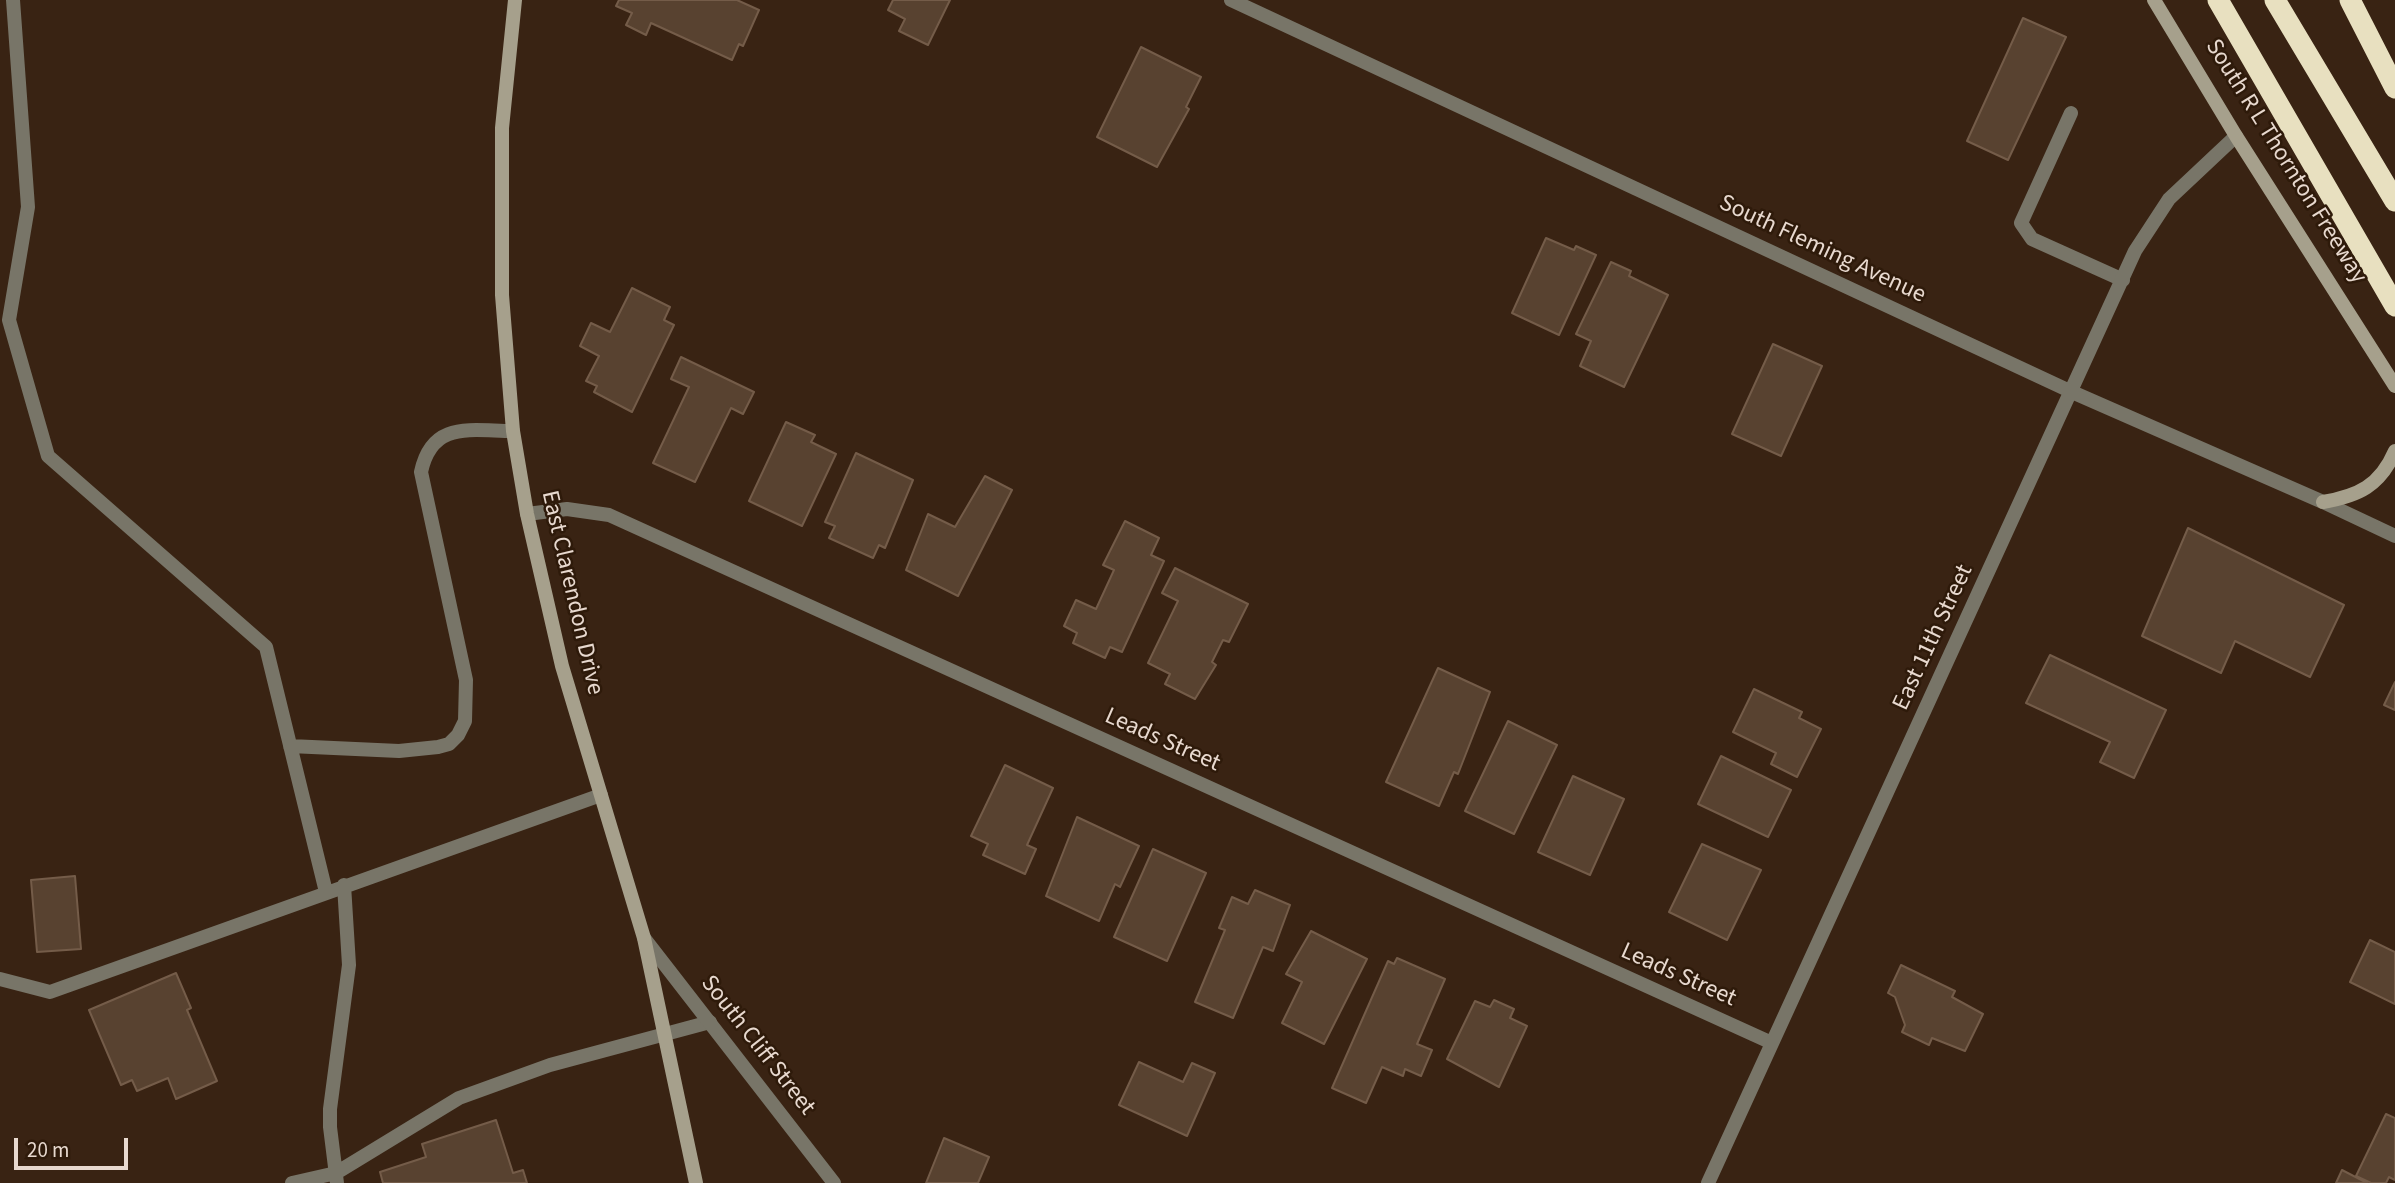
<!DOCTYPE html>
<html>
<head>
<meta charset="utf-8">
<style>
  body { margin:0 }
  #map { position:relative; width:2395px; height:1183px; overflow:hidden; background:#392313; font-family:"Source Sans 3",sans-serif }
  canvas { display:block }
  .scale { position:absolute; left:14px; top:1138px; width:114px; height:32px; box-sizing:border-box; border:4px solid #e8d9cf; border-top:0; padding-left:9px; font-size:21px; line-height:24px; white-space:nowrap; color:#e8d9cf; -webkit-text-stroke:5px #2e1a0a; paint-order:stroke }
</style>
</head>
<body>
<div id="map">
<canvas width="2395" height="1183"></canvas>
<div class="scale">20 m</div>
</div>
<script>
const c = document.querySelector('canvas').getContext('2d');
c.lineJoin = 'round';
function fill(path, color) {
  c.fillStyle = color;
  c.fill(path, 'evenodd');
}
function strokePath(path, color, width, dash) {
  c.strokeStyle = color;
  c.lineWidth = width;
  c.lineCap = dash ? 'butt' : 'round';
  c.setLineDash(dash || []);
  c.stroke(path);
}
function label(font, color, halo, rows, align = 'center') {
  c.font = font + ' "Source Sans 3",sans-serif';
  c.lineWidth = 5;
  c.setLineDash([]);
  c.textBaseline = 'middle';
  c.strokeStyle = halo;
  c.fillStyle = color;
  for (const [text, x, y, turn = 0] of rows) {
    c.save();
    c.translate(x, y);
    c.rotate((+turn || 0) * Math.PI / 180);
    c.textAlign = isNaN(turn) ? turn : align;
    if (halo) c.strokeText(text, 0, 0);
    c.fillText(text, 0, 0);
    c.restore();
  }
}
const building = new Path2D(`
  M619 0H737L759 10 743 46 739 44 732 60 651 23 646 35 626 25 632 13 616 6Z
  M893 0H950L928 45 899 31 905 19 888 10Z
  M2023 18 2066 37 2008 160 1967 141Z
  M1141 47 1201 77 1186 107 1189 109 1157 167 1097 137Z
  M1546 238 1574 250 1576 246 1596 255 1559 335 1512 313Z
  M1611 262 1631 271 1629 276 1668 295 1624 387 1580 366 1591 341 1576 334Z
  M632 288 670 307 664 320 674 325 632 412 594 392 597 386 586 381 599 356 580 346 591 323 610 332Z
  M1773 344 1822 366 1781 456 1732 434Z
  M681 357 754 392 743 414 731 408 695 482 653 463 689 387 671 379Z
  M786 422 815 435 811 442 836 454 802 526 749 501Z
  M856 453 913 480 885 548 879 545 873 558 829 538 835 526 825 522Z
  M985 476 1012 490 958 596 906 570 928 514 955 527Z
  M1125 521 1159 538 1151 555 1164 561 1122 652 1110 647 1105 658 1073 643 1077 633 1064 626 1076 600 1096 609 1114 570 1103 565Z
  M2188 528 2344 605 2310 677 2235 641 2221 673 2142 636Z
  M1175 568 1248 604 1229 642 1223 640 1212 662 1216 665 1195 699 1165 684 1170 674 1148 663 1178 601 1162 593Z
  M2050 655 2166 710 2134 778 2100 762 2110 742 2026 703Z
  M1438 668 1490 692 1458 774 1454 772 1439 806 1386 782Z
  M2395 682V710L2384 705Z
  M1754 689 1802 712 1799 718 1821 729 1797 777 1771 764 1776 753 1733 732Z
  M1508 721 1557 745 1514 834 1465 811Z
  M1721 756 1791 790 1768 837 1698 804Z
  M1005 765 1053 788 1027 845 1036 849 1025 874 983 855 988 844 971 836Z
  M1573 776 1624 799 1590 875 1538 852Z
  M1077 817 1139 846 1120 887 1115 884 1099 921 1046 896Z
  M1702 844 1761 870 1727 940 1669 912Z
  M1153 849 1206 873 1167 961 1114 937Z
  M75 876 81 949 37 952 31 880Z
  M1255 890 1290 905 1273 951 1263 947 1233 1018 1195 1002 1225 930 1219 928 1232 897 1248 904Z
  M1311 931 1367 959 1324 1044 1282 1023 1302 982 1286 974Z
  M2370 940 2395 952V1004L2350 982Z
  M1397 958 1445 979 1417 1044 1432 1050 1421 1076 1405 1069 1403 1076 1382 1067 1366 1103 1332 1088 1388 961 1394 964Z
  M1901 965 1955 991 1952 997 1983 1014 1965 1051 1932 1038 1929 1045 1902 1032 1905 1025 1895 997 1888 993Z
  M176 973 191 1008 187 1010 217 1081 176 1099 168 1078 137 1091 132 1080 121 1085 89 1010Z
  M1494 1000 1514 1009 1510 1018 1527 1026 1499 1087 1447 1059 1475 1001 1490 1007Z
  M1139 1062 1183 1082 1192 1063 1215 1073 1187 1136 1119 1105Z
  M2386 1114 2395 1118V1180L2389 1177 2386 1183H2371L2356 1176Z
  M496 1120 513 1173 523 1170 527 1183H383L380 1172 426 1157 422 1144Z
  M944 1138 989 1157 978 1183H926Z
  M2342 1170 2367 1183H2336Z`);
const lane = new Path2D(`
  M13 0 28 207 9 320 48 456 266 647 326 892
  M2071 113 2021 223 2032 239 2123 280
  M290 746 399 751 438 747 449 744 458 735 465 721 466 680 421 472C432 420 471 431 513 431
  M0 979 50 992 601 795
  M292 1183 336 1173 459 1098 550 1065 710 1022
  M337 1183 330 1127V1109L349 965 344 885`);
const street = new Path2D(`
  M1231 0 2072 392 2323 502 2395 536
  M527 514 567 509 609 515 1772 1043
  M644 938 834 1183
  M1708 1183 2135 251 2169 199 2236 136`);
const secondary = new Path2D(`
  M515 0 502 128V295L513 431 527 514 562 666 644 938 696 1183
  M2154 0 2236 136 2395 386
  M2323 502C2358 496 2380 486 2395 451`);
const highway = new Path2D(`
  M2218 0 2395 306
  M2275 0 2395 201
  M2350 0 2395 88`);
const streetNames = [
  ["South R L Thornton Freeway",2285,162,58],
  ["South Fleming Avenue",1822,250,25],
  ["East Clarendon Drive",571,593,77],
  ["East 11th Street",1934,638,-65],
  ["Leads Street",1162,741,24],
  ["Leads Street",1678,976,24],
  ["South Cliff Street",757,1046,52]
];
fill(building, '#584230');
strokePath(building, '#745c49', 2);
strokePath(lane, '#787568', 14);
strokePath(street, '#787568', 14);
strokePath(secondary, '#a6a08c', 14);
strokePath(highway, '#e8e0c0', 21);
label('24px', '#e8d9cf', '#2e1a0a', streetNames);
</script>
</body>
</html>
